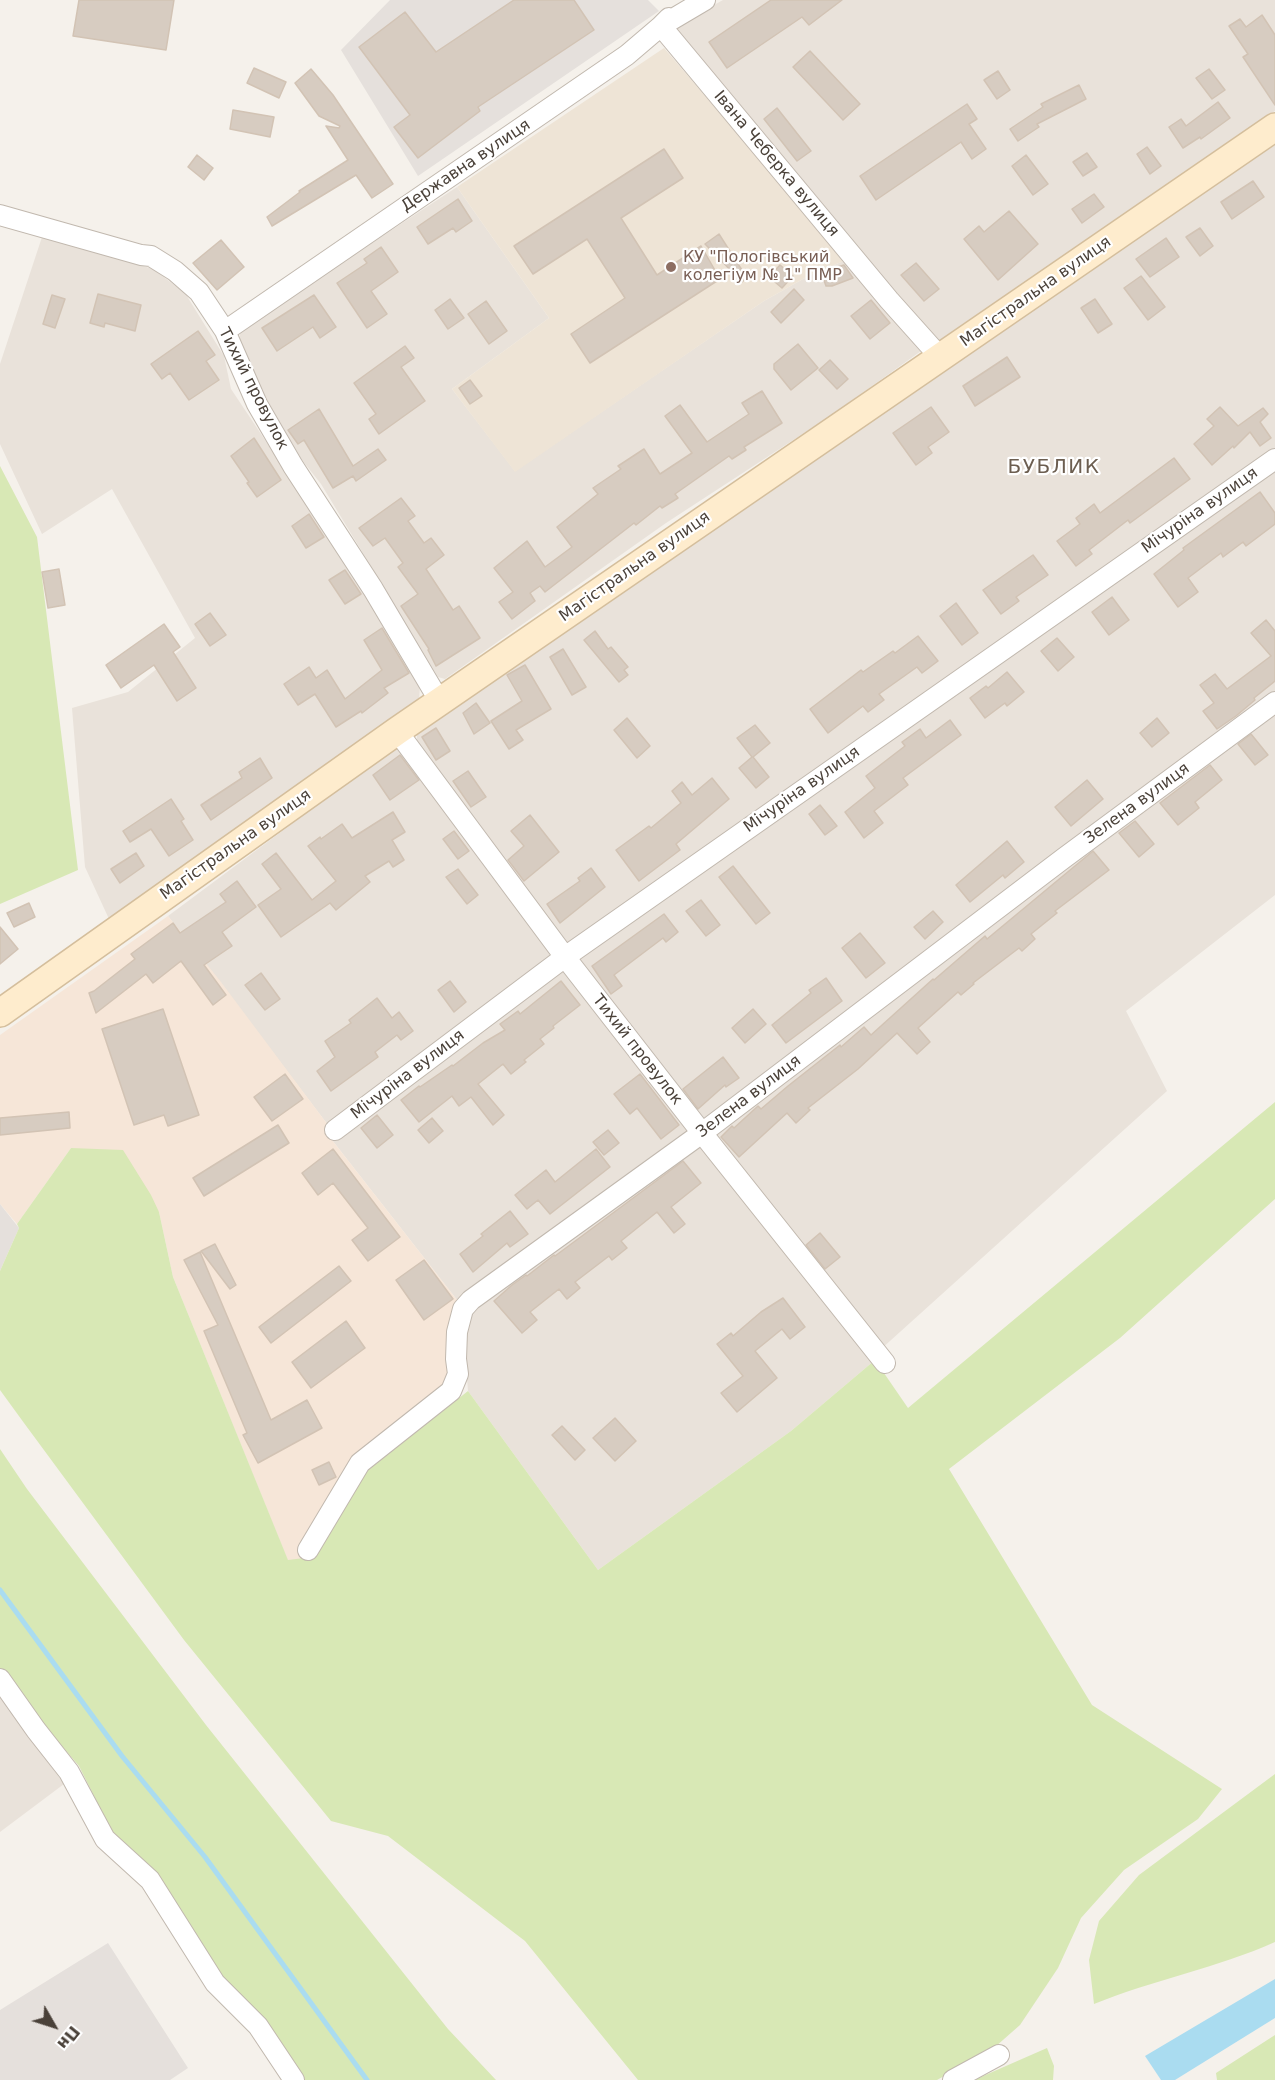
<!DOCTYPE html>
<html>
<head>
<meta charset="utf-8">
<style>
  body { margin:0 }
  #map { position:relative; width:1275px; height:2080px; overflow:hidden; background:#f5f1eb; font-family:"DejaVu Sans",sans-serif }
  canvas { display:block }
  .north { position:absolute; left:24px; top:1996px; width:60px; height:60px; -webkit-text-stroke:4px #fff; paint-order:stroke; rotate:129deg; font-size:16px; font-weight:700; line-height:24px; text-align:center; color:#4a4139 }
  .north::after { content:''; display:block; margin:auto; width:21px; height:27px; background:#4a4139; clip-path:polygon(50% 0,100% 100%,50% 72%,0 100%) }
</style>
</head>
<body>
<div id="map">
<canvas width="1275" height="2080"></canvas>
<div class="north">Пн</div>
</div>
<script>
const c = document.querySelector('canvas').getContext('2d');
c.lineJoin = 'round';
function fill(path, color) {
  c.fillStyle = color;
  c.fill(path, 'evenodd');
}
function strokePath(path, color, width, dash) {
  c.strokeStyle = color;
  c.lineWidth = width;
  c.lineCap = dash ? 'butt' : 'round';
  c.setLineDash(dash || []);
  c.stroke(path);
}
function label(font, color, halo, rows, align = 'center') {
  c.font = font + ' "DejaVu Sans",sans-serif';
  c.lineWidth = 4.5;
  c.setLineDash([]);
  c.textBaseline = 'middle';
  c.strokeStyle = halo;
  c.fillStyle = color;
  for (const [text, x, y, turn = 0] of rows) {
    c.save();
    c.translate(x, y);
    c.rotate((+turn || 0) * Math.PI / 180);
    c.textAlign = isNaN(turn) ? turn : align;
    if (halo) c.strokeText(text, 0, 0);
    c.fillText(text, 0, 0);
    c.restore();
  }
}
const residential = new Path2D(`
  M723 0H1275V111L937 342 671 29Z
  M1275 134V450L574 942 565 944 417 743V734L428 723Z
  M457 187 549 318 452 389 515 471 764 301 810 275 846 260 921 351 830 416 666 523 445 679 438 677 321 484 302 460 261 390 239 346 240 334 252 319 270 310Z
  M42 237 153 269 185 293 224 356 231 389 367 593 420 685 419 701 109 919 85 867 72 708 128 692 195 638 112 489 42 534 0 444V364Z
  M1275 466V698L702 1124 573 961Z
  M1275 707V895L1126 1011 1167 1091 880 1350 710 1133Z
  M395 747H401L406 752 553 958 328 1125 168 916Z
  M565 968 691 1130 461 1305 332 1140Z
  M699 1141 875 1360 791 1431 598 1570 468 1391 465 1356 466 1320 475 1307Z
  M0 1697 64 1784 0 1832Z`);
const commercial = new Path2D(`
  M168 916 221 982 328 1125 332 1140 461 1305 448 1390 409 1419 321 1522 302 1559 288 1561 173 1277 159 1212 71 1148 17 1224 0 1204V1035Z`);
const industrial = new Path2D(`
  M390 0H648L659 11 418 176 341 50Z
  M0 1204 19 1228 0 1271Z
  M108 1943 188 2068 170 2080H0V2010Z`);
const education = new Path2D(`
  M664 48 846 260 810 275 764 301 515 472 452 389 549 318 457 187Z`);
const green = new Path2D(`
  M0 466 37 537 78 870 0 904Z
  M1275 1102V1199L1120 1338 949 1469 1092 1705 1222 1789 1198 1819 1124 1870 1081 1918 1058 1968 1020 2025 995 2047 937 2080H638L525 1941 388 1836 331 1821 184 1640 24 1423 0 1390V1271L19 1228 17 1224 71 1148 123 1150 151 1195 159 1212 173 1277 288 1560 312 1557 367 1471 468 1391 598 1570 791 1431 875 1360 908 1408Z
  M0 1449 27 1489 206 1725 448 2029 496 2080H305L265 2019 220 1977 113 1834 79 1766 29 1708 0 1668Z
  M1275 1774V1942C1217 1968 1153 1980 1094 2004L1089 1960 1099 1921 1139 1875Z
  M1275 2035V2080H1217L1216 2073Z
  M1047 2048 1054 2066 1053 2080H974Z`);
const water = new Path2D(`
  M1275 1979V2018L1175 2080H1161L1145 2056Z`);
const stream = new Path2D(`
  M0 1590 122 1756 205 1857 367 2080`);
const building = new Path2D(`
  M79 0H174L166 50 73 36Z
  M514 0H574L594 30 478 107 480 111 418 158 394 127 410 115 359 47 405 12 436 52Z
  M771 0H842L809 25 802 17 727 68 709 42Z
  M1262 15 1275 35V105L1243 57 1248 54 1229 26 1240 19 1246 27Z
  M810 51 860 104 843 120 793 67Z
  M254 68 286 82 279 98 247 83Z
  M311 69 333 95 393 184 372 198 356 175 272 226 267 217 300 192 299 191 348 160 326 126 339 128 340 126 319 116 295 83Z
  M1209 69 1225 90 1212 99 1196 78Z
  M998 71 1010 90 997 99 984 80Z
  M1079 85 1086 99 1037 124 1039 127 1018 141 1010 129 1043 107 1041 104Z
  M1218 102 1230 118 1201 139 1200 137 1183 148 1169 127 1181 119 1186 126Z
  M967 104 977 119 969 124 986 149 972 159 961 142 876 200 860 176Z
  M777 108 811 151 797 161 764 119Z
  M233 110 274 117 270 137 230 129Z
  M1147 147 1161 166 1150 174 1137 154Z
  M664 149 683 178 621 218 657 275 701 246 720 279 590 363 571 334 625 298 587 239 533 274 514 246Z
  M1087 153 1097 167 1083 176 1073 162Z
  M197 155 213 168 204 180 188 167Z
  M1026 155 1048 184 1033 195 1012 166Z
  M1253 181 1264 197 1232 219 1221 202Z
  M1094 194 1104 207 1082 223 1072 209Z
  M458 199 472 221 456 232 453 228 428 244 417 227Z
  M1009 211 1038 244 998 280 964 239 979 226 984 232Z
  M1200 228 1213 246 1200 256 1186 237Z
  M719 234 747 278 742 282 705 244Z
  M1166 238 1179 257 1150 277 1136 259Z
  M221 240 244 267 217 290 193 263Z
  M381 247 398 272 371 291 387 314 367 328 337 283 367 263 364 259Z
  M916 263 939 289 924 301 901 275Z
  M780 265 793 276 782 288 769 277Z
  M844 265 853 278 832 286H826L821 272Z
  M1141 276 1165 307 1148 320 1124 288Z
  M794 289 804 300 781 323 771 312Z
  M98 294 141 305 135 331 105 323 104 327 90 323Z
  M52 295 65 299 55 328 43 324Z
  M314 295 336 327 320 338 313 327 277 351 262 328Z
  M450 299 464 318 448 329 435 310Z
  M1095 299 1112 324 1098 333 1081 308Z
  M871 300 890 323 870 339 851 316Z
  M486 301 507 331 489 344 468 314Z
  M198 331 215 355 206 361 219 380 189 400 170 373 162 379 151 364Z
  M798 344 818 368 791 390 774 369V364Z
  M405 346 414 358 401 367 425 401 379 434 369 419 376 414 354 383Z
  M1007 357 1020 377 975 406 963 386Z
  M830 360 848 379 837 389 819 370Z
  M470 380 482 396 470 404 459 388Z
  M762 391 782 423 744 447 746 450 732 459 729 456 675 494 678 498 662 508 660 506 636 525 634 523 545 592 540 586 530 593 535 601 512 619 499 602 513 592 494 568 527 541 545 567 572 547 557 527 598 494 593 488 621 469 618 466 644 449 660 474 692 453 665 416 680 405 707 442 749 414 742 403Z
  M931 407 949 432 928 447 932 453 916 465 893 433Z
  M1220 407 1238 426 1263 408 1268 414 1260 422 1271 438 1260 446 1250 432 1234 448 1233 446 1212 465 1194 444 1214 426 1207 419Z
  M319 409 353 466 378 449 386 460 356 481 353 476 333 488 304 440 298 444 288 430Z
  M254 438 281 480 257 497 247 483 249 482 231 456Z
  M1174 458 1190 479 1130 523 1128 520 1089 550 1092 554 1076 566 1057 541 1080 524 1076 518 1094 504 1100 513Z
  M1260 492 1275 513V524L1246 546 1243 542 1223 557 1221 553 1188 578 1198 592 1178 607 1154 574 1184 550 1183 548Z
  M401 498 415 516 408 521 424 543 431 538 444 555 426 569 453 610 459 606 480 638 436 666 428 650 429 649 401 606 418 594 398 567 403 563 385 538 373 546 359 528Z
  M309 514 324 537 306 548 292 526Z
  M1033 555 1048 575 1016 597 1019 601 1001 614 983 590Z
  M59 569 65 605 48 608 42 572Z
  M345 570 361 594 345 604 329 580Z
  M1112 597 1129 620 1109 635 1092 612Z
  M956 603 978 633 962 645 940 616Z
  M210 613 226 635 210 646 195 624Z
  M1266 620 1275 631V681L1254 698 1255 700 1236 716 1217 729 1203 711 1214 703 1200 685 1215 674 1227 689 1271 656 1251 633Z
  M164 624 180 647 173 652 196 688 177 701 154 665 121 688 106 665Z
  M382 628 409 673 384 688 388 693 362 713 361 711 336 727 315 694 298 705 284 684 309 667 316 678 327 670 345 699 382 670 364 640Z
  M595 631 608 649 611 647 628 667 624 670 628 675 619 682 584 640Z
  M918 636 938 661 922 673 917 667 879 694 884 700 868 712 863 706 828 733 810 709 861 670 863 672 893 651 895 653Z
  M1057 638 1074 657 1058 671 1041 651Z
  M563 649 586 687 572 695 550 657Z
  M525 665 551 709 516 730 523 740 509 749 491 721 522 701 507 675Z
  M1007 672 1024 692 1007 706 1005 703 985 718 970 698 986 686 988 688Z
  M476 703 490 723 474 734 463 713Z
  M627 718 650 746 637 758 614 730Z
  M1157 718 1169 733 1152 747 1140 733Z
  M950 720 961 735 903 778 908 785 874 811 883 823 864 838 845 812 875 788 866 776 905 746 902 742 920 729 926 738Z
  M755 725 770 743 753 757 769 777 756 788 739 768 752 757 737 738Z
  M436 728 450 751 436 760 422 737Z
  M1251 734 1268 755 1255 765 1238 744Z
  M400 755 419 780 390 800 373 775Z
  M260 758 272 778 211 820 201 805 242 778 239 772Z
  M1210 765 1222 780 1195 802 1199 808 1178 825 1160 803Z
  M468 771 486 797 471 807 453 781Z
  M712 778 729 799 676 844 680 850 639 881 616 850 649 826 651 828 681 803 672 791 682 782 692 795Z
  M1087 780 1103 799 1071 826 1055 807Z
  M171 799 184 819 181 821 193 840 169 856 151 829 130 842 123 831Z
  M820 805 837 826 825 835 809 814Z
  M393 812 405 832 392 840 404 860 393 867 389 861 365 876 370 882 336 910 330 903 281 937 258 905 281 889 262 864 276 853 312 900 336 881 308 846 320 837 321 839 342 824 352 838Z
  M530 815 559 852 524 881 508 860 524 846 511 831Z
  M1135 821 1154 844 1139 857 1119 833Z
  M454 831 469 851 458 859 443 839Z
  M1007 841 1024 862 1005 878 1003 875 970 902 956 885Z
  M1093 851 1109 870 1055 911 1057 913 1031 934 1035 939 1022 951 1019 948 973 983 974 984 961 995 958 992 918 1028 930 1042 917 1054 897 1033 858 1069 808 1108 810 1110 796 1123 787 1113 739 1157 721 1137 732 1126 734 1128 758 1106 761 1109 788 1086 840 1045 841 1047 864 1027 871 1035 933 979 934 980 985 936 987 939Z
  M136 853 144 866 120 883 111 869Z
  M733 866 770 913 756 924 719 877Z
  M591 868 605 887 560 923 547 904 580 881 578 878Z
  M458 869 478 895 467 904 446 877Z
  M237 881 256 907 222 932 232 946 204 965 226 995 213 1005 181 961 153 983 146 974 96 1013 89 993 94 991 135 959 131 954 173 923 180 933 226 902 220 894Z
  M701 900 720 925 706 936 686 911Z
  M29 903 35 917 14 927 7 913Z
  M933 911 943 922 925 939 914 927Z
  M664 914 678 932 666 942 663 938 614 975 622 986 611 994 592 966Z
  M0 927 18 949 0 964Z
  M860 933 885 963 866 978 842 948Z
  M261 973 280 999 265 1010 245 985Z
  M826 978 842 1001 786 1043 772 1025 811 993 809 990Z
  M450 981 466 1002 454 1012 438 990Z
  M561 981 580 1005 553 1026 554 1028 540 1039 544 1044 524 1060 526 1062 511 1074 503 1064 478 1084 504 1115 493 1125 471 1097 459 1106 452 1096 419 1122 401 1100 419 1086 420 1087 452 1065 453 1066 483 1043 505 1030 500 1024 518 1011 520 1014Z
  M377 998 392 1018 399 1012 413 1031 401 1040 397 1035 375 1052 378 1057 331 1091 317 1071 335 1057 325 1041 351 1023 349 1020Z
  M163 1009 199 1115 168 1126 164 1115 134 1125 102 1029Z
  M753 1009 766 1024 745 1043 732 1028Z
  M723 1057 739 1078 726 1087 725 1085 698 1109 683 1089Z
  M285 1074 303 1099 272 1121 254 1097Z
  M640 1074 679 1125 661 1139 637 1108 630 1114 614 1094Z
  M69 1112 70 1128 0 1135V1118Z
  M377 1115 393 1135 377 1148 361 1128Z
  M432 1118 443 1131 429 1143 418 1130Z
  M278 1125 289 1143 204 1196 193 1178Z
  M608 1130 619 1143 604 1155 593 1142Z
  M333 1149 400 1237 368 1261 352 1240 368 1228 333 1183 318 1195 302 1173Z
  M596 1149 610 1167 550 1214 538 1200 527 1209 515 1195 546 1170 555 1182Z
  M683 1161 701 1183 671 1207 685 1224 674 1233 657 1212 621 1241 627 1248 612 1260 609 1256 575 1282 580 1288 567 1299 559 1289 530 1312 537 1320 522 1333 494 1301 512 1285 526 1275 527 1276 554 1255 555 1256Z
  M510 1211 528 1234 510 1247 507 1243 473 1272 460 1254 483 1236 481 1234Z
  M820 1233 840 1257 825 1269 806 1245Z
  M215 1244 236 1285 230 1289 201 1251Z
  M200 1252 271 1420 307 1400 322 1428 258 1463 243 1435 247 1433 204 1331 218 1325 184 1260Z
  M424 1260 453 1299 424 1320 396 1280Z
  M339 1266 351 1281 271 1343 259 1327Z
  M783 1298 805 1327 790 1339 782 1329 755 1351 777 1378 737 1412 721 1393 743 1376 717 1344 731 1333 733 1336 761 1312Z
  M346 1321 365 1348 311 1388 292 1362Z
  M615 1418 636 1441 615 1461 593 1438Z
  M562 1426 585 1450 575 1460 552 1435Z
  M329 1462 336 1477 319 1485 312 1470Z`);
const minor = new Path2D(`
  M669 18 661 26 889 300 940 357
  M0 215 141 255 151 256 175 271 199 292 225 331 257 404 293 466 373 589 440 702
  M225 331 627 55 661 26 705 0
  M397 731 565 957 702 1133 885 1363
  M335 1130 565 957 1275 459
  M308 1550 360 1463 451 1391 458 1374 456 1359 457 1332 463 1309 471 1300 702 1133 1064 858 1275 702
  M0 1679 36 1730 69 1772 105 1839 150 1880 215 1983 258 2026 294 2080
  M953 2080 999 2055`);
const secondary = new Path2D(`
  M0 1013 397 731 1275 127`);
const markers = [
  [671,267,6,"#8d6e63"]
];
const streetNames = [
  ["Івана Чеберка вулиця",776,164,50],
  ["Державна вулиця",466,166,-34],
  ["Магістральна вулиця",1036,292,-35],
  ["Тихий провулок",253,389,63],
  ["Мічуріна вулиця",1200,511,-35],
  ["Магістральна вулиця",635,567,-35],
  ["Мічуріна вулиця",802,790,-35],
  ["Зелена вулиця",1137,804,-36],
  ["Магістральна вулиця",236,845,-35],
  ["Тихий провулок",637,1050,52],
  ["Мічуріна вулиця",408,1075,-37],
  ["Зелена вулиця",749,1097,-37]
];
const educationNames = [
  ["КУ \"Пологівський",683,258],
  ["колегіум № 1\" ПМР",683,276]
];
const quarterNames = [
  ["БУБЛИК",1054,468]
];
fill(residential, '#e9e2da');
fill(commercial, '#f6e6d8');
fill(industrial, '#e5e0dc');
fill(education, '#eee4d6');
fill(green, '#d8e8b5');
fill(water, '#aadcf0');
strokePath(stream, '#aadcf0', 5);
fill(building, '#d7ccc1');
strokePath(building, '#d2c3b4', 1.5);
strokePath(minor, '#c1b8ae', 22);
strokePath(secondary, '#d4be9c', 30);
strokePath(minor, '#fff', 20);
strokePath(secondary, '#feeccd', 27);
for (const [x, y, r, color] of markers) {
  const dot = new Path2D();
  dot.arc(x, y, r, 0, 2 * Math.PI);
  c.fillStyle = color;
  c.fill(dot);
  strokePath(dot, '#fff', 2);
}
label('16px', '#4a4139', '#fff', streetNames);
label('16px', '#785e54', '#fff', educationNames, 'left');
c.letterSpacing = '1.5px';
label('20px', '#6c5e50', '#fff', quarterNames);
c.letterSpacing = '0px';
</script>
</body>
</html>
